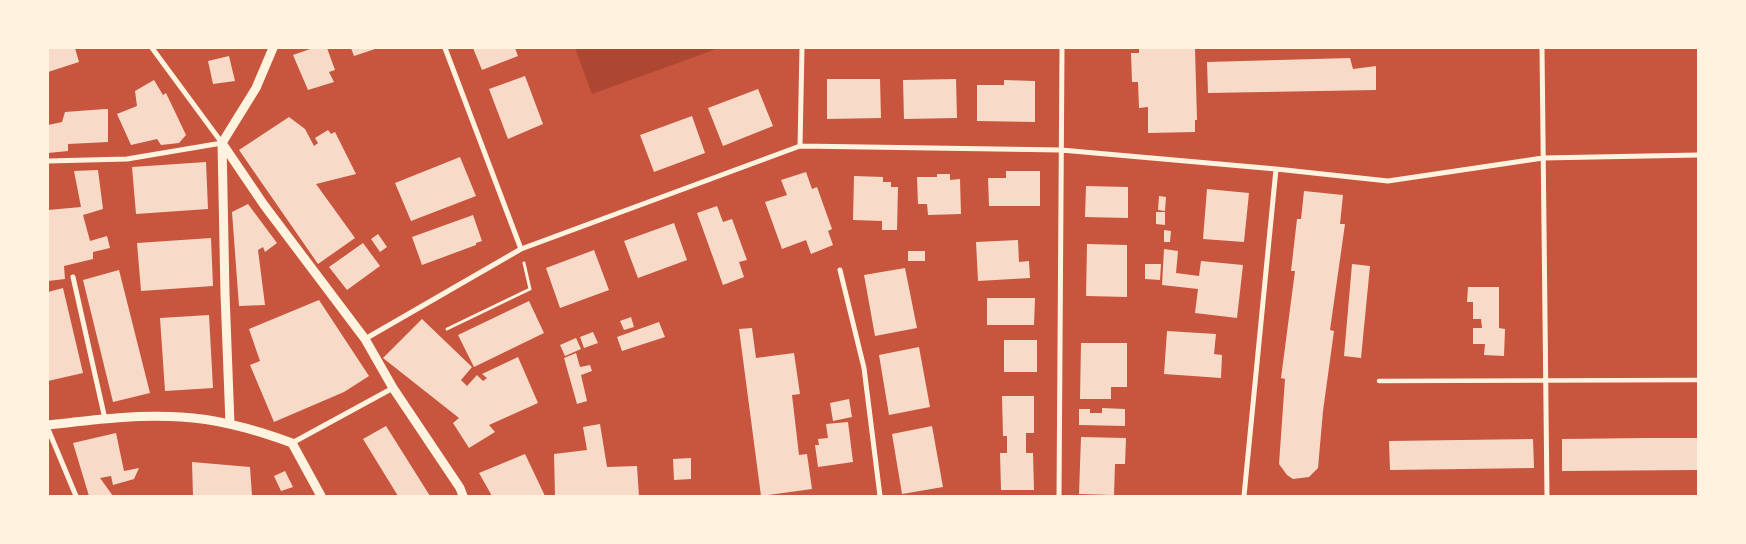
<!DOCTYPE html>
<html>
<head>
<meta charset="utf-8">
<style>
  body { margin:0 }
  #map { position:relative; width:1746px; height:544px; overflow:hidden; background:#c8553d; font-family:"DM Sans",sans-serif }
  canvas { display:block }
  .frame { position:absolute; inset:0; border:49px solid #fff3e0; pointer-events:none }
</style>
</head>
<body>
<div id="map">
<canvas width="1746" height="544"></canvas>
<div class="frame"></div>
</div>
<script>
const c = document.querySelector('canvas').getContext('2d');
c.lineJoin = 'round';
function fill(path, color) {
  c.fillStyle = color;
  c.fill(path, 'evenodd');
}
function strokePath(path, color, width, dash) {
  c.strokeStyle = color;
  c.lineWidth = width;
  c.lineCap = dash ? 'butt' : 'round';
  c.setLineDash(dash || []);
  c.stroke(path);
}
const green = new Path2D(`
  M575 48H719L592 94Z`);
const building = new Path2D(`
  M48 48H75L79 62 48 72Z
  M313 48H327L335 70 329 72 334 82 308 90 293 55Z
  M351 48H378L354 56Z
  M473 48H515L518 56 482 70Z
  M1139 48H1195L1197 120H1195V132L1148 133V107L1139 108 1138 82H1132L1131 53H1139Z
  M229 56 235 81 213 84 208 61Z
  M1350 58 1353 69 1376 66V90L1208 93 1207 62Z
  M525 76 543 124 508 139 489 89Z
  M827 79H880L881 118 827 119Z
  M956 79 957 118 904 119 903 80Z
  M154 80 163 95 166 93 186 135 179 143 161 145 157 139 131 145 117 114 137 106 135 91Z
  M1004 80 1035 81V122L977 121V85H1004Z
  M758 89 773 126 723 146 708 108Z
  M105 109H108V142L68 144V151L48 153V125L62 122 65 112Z
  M692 116 705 153 654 172 640 135Z
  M289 117 305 129 314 146 318 143 315 138 328 130 331 134 335 132 356 174 316 184 355 238 318 264 239 150Z
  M460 157 476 196 411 221 395 183Z
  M206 162 208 209 136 214 132 167Z
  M98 170 103 209 83 215 90 241 107 236 110 248 93 252V259L64 266 65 279 48 281V210L81 207 74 171Z
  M1006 171H1040V206H989L988 178H1006Z
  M806 172 812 189 817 187 832 229 828 231 833 245 811 254 806 240 782 249 765 202 787 195 781 180Z
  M937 174H950V180L960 179 961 214 928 215 927 204H918L917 177H937Z
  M854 176 883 177V182H891V187H898L897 230H882V221L853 220Z
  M1086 186 1128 187V218L1085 217Z
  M1207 189 1249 193 1244 242 1203 239Z
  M1304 191 1343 195 1340 224H1345L1330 330 1334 331 1323 411 1318 468 1309 477 1293 479 1287 475 1279 464 1285 379 1281 378 1295 271H1291L1297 219H1301Z
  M1159 196 1166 197 1165 211 1158 210Z
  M248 204 277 243 265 252 263 247 258 250 265 305 239 306 232 212Z
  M717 206 723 222 732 219 747 260 739 262 744 277 723 285 697 213Z
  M1156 212H1165V225L1156 224Z
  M473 215 482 241 476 243V245L422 265 412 237Z
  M674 223 687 260 638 278 624 241Z
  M1164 230 1171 231 1170 242H1164Z
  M378 234 387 247 380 252 371 239Z
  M211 238 213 286 141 291 137 243Z
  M1018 240 1019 262 1029 261 1030 278 978 281 976 242Z
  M363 243 380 266 347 290 329 267Z
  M1087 244 1127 245V297L1086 296Z
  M1164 249 1178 251 1176 273 1199 276 1201 261 1243 265 1237 318 1195 313 1198 289 1162 285Z
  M594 250 609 290 560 308 546 268Z
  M908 251H925V261H908Z
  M1145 264H1161L1160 280 1145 279Z
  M1352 264 1370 266 1361 358 1344 356Z
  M905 268 917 328 875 336 864 275Z
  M119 270 150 393 113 402 83 280Z
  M1468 287H1499V328L1505 329 1504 356 1484 355 1485 344H1473V328H1482L1481 319H1473V302H1467Z
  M63 288 83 373 48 381V292Z
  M987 298H1035L1034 325H987Z
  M319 300 369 376 344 392 274 422 250 365 260 361 249 329Z
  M529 301 544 333 474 367 458 335Z
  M209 315 213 388 165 391 160 318Z
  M631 317 634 327 624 330 620 321Z
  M422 319 472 367 461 380 467 386 477 375 483 381 487 378 482 374 518 357 538 403 489 425 495 432 469 448 453 423 459 418 383 358Z
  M659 322 665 337 622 351 617 337Z
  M752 328 756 358 794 353 800 394 792 395 799 455 807 454 812 489 761 496 739 329Z
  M1167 331 1216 334 1214 354 1222 355 1221 378 1164 374Z
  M593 332 598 343 584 348 580 337Z
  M576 338 581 349 565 356 560 345Z
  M1004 340H1037V372H1004Z
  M1081 343H1127V387H1111V399H1080Z
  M919 347 930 407 889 415 879 355Z
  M576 353 580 367 590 365 592 371 581 375 587 401 577 404 564 358Z
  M1002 396H1034V433H1026V453H1033L1034 490H1001L1000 453H1007V436H1003Z
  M849 399 852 417 833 421 830 403Z
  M1102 408 1125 409V426L1079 425V409H1090V413H1102Z
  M848 422 853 462 818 467 815 445H819L818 439 828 438 826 424Z
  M600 424 607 467 637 466 639 496H555L554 454 587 450 583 427Z
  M386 426 430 496H398L363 439Z
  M932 426 943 487 902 494 892 434Z
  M116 433 124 471 139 468 134 479 113 485 111 476 100 478 113 496H89L73 443Z
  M1081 437 1126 438 1125 464H1115L1114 495 1079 494Z
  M1645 438H1698V470L1562 471V439Z
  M1533 439 1534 468 1390 470 1389 441Z
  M525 454 545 496H492L479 473Z
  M691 458V479L674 480 673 459Z
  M192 462 250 467 252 496H193Z
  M285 471 293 487 281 491 274 476Z`);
const path = new Path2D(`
  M447 329 530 289 524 263`);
const pedestrian = new Path2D(`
  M1379 381 1698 380`);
const minor = new Path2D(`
  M445 48 521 249
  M1542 48 1547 496
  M800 146 802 48
  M48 161 127 159 222 143 152 48
  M840 270 864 368 880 496
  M73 277 105 419
  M365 339 521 249 800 146 1061 150 1276 169 1388 181 1543 158 1698 155
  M48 429 76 496
  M292 443 393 388
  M1059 496 1062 48
  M1244 496 1276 169`);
const tertiary = new Path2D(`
  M222 143 264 205 365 339 393 388 460 488 463 496
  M222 143 225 294 230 424
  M222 143 256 88 273 48
  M48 425C91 420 137 414 181 417 219 419 257 430 292 443L321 496`);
fill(green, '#ae4732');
fill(building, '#f7dbc8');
strokePath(path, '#fff3e0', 3);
strokePath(pedestrian, '#fff3e0', 4.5);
strokePath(minor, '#fff3e0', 5);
strokePath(tertiary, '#fff3e0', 9);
</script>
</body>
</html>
